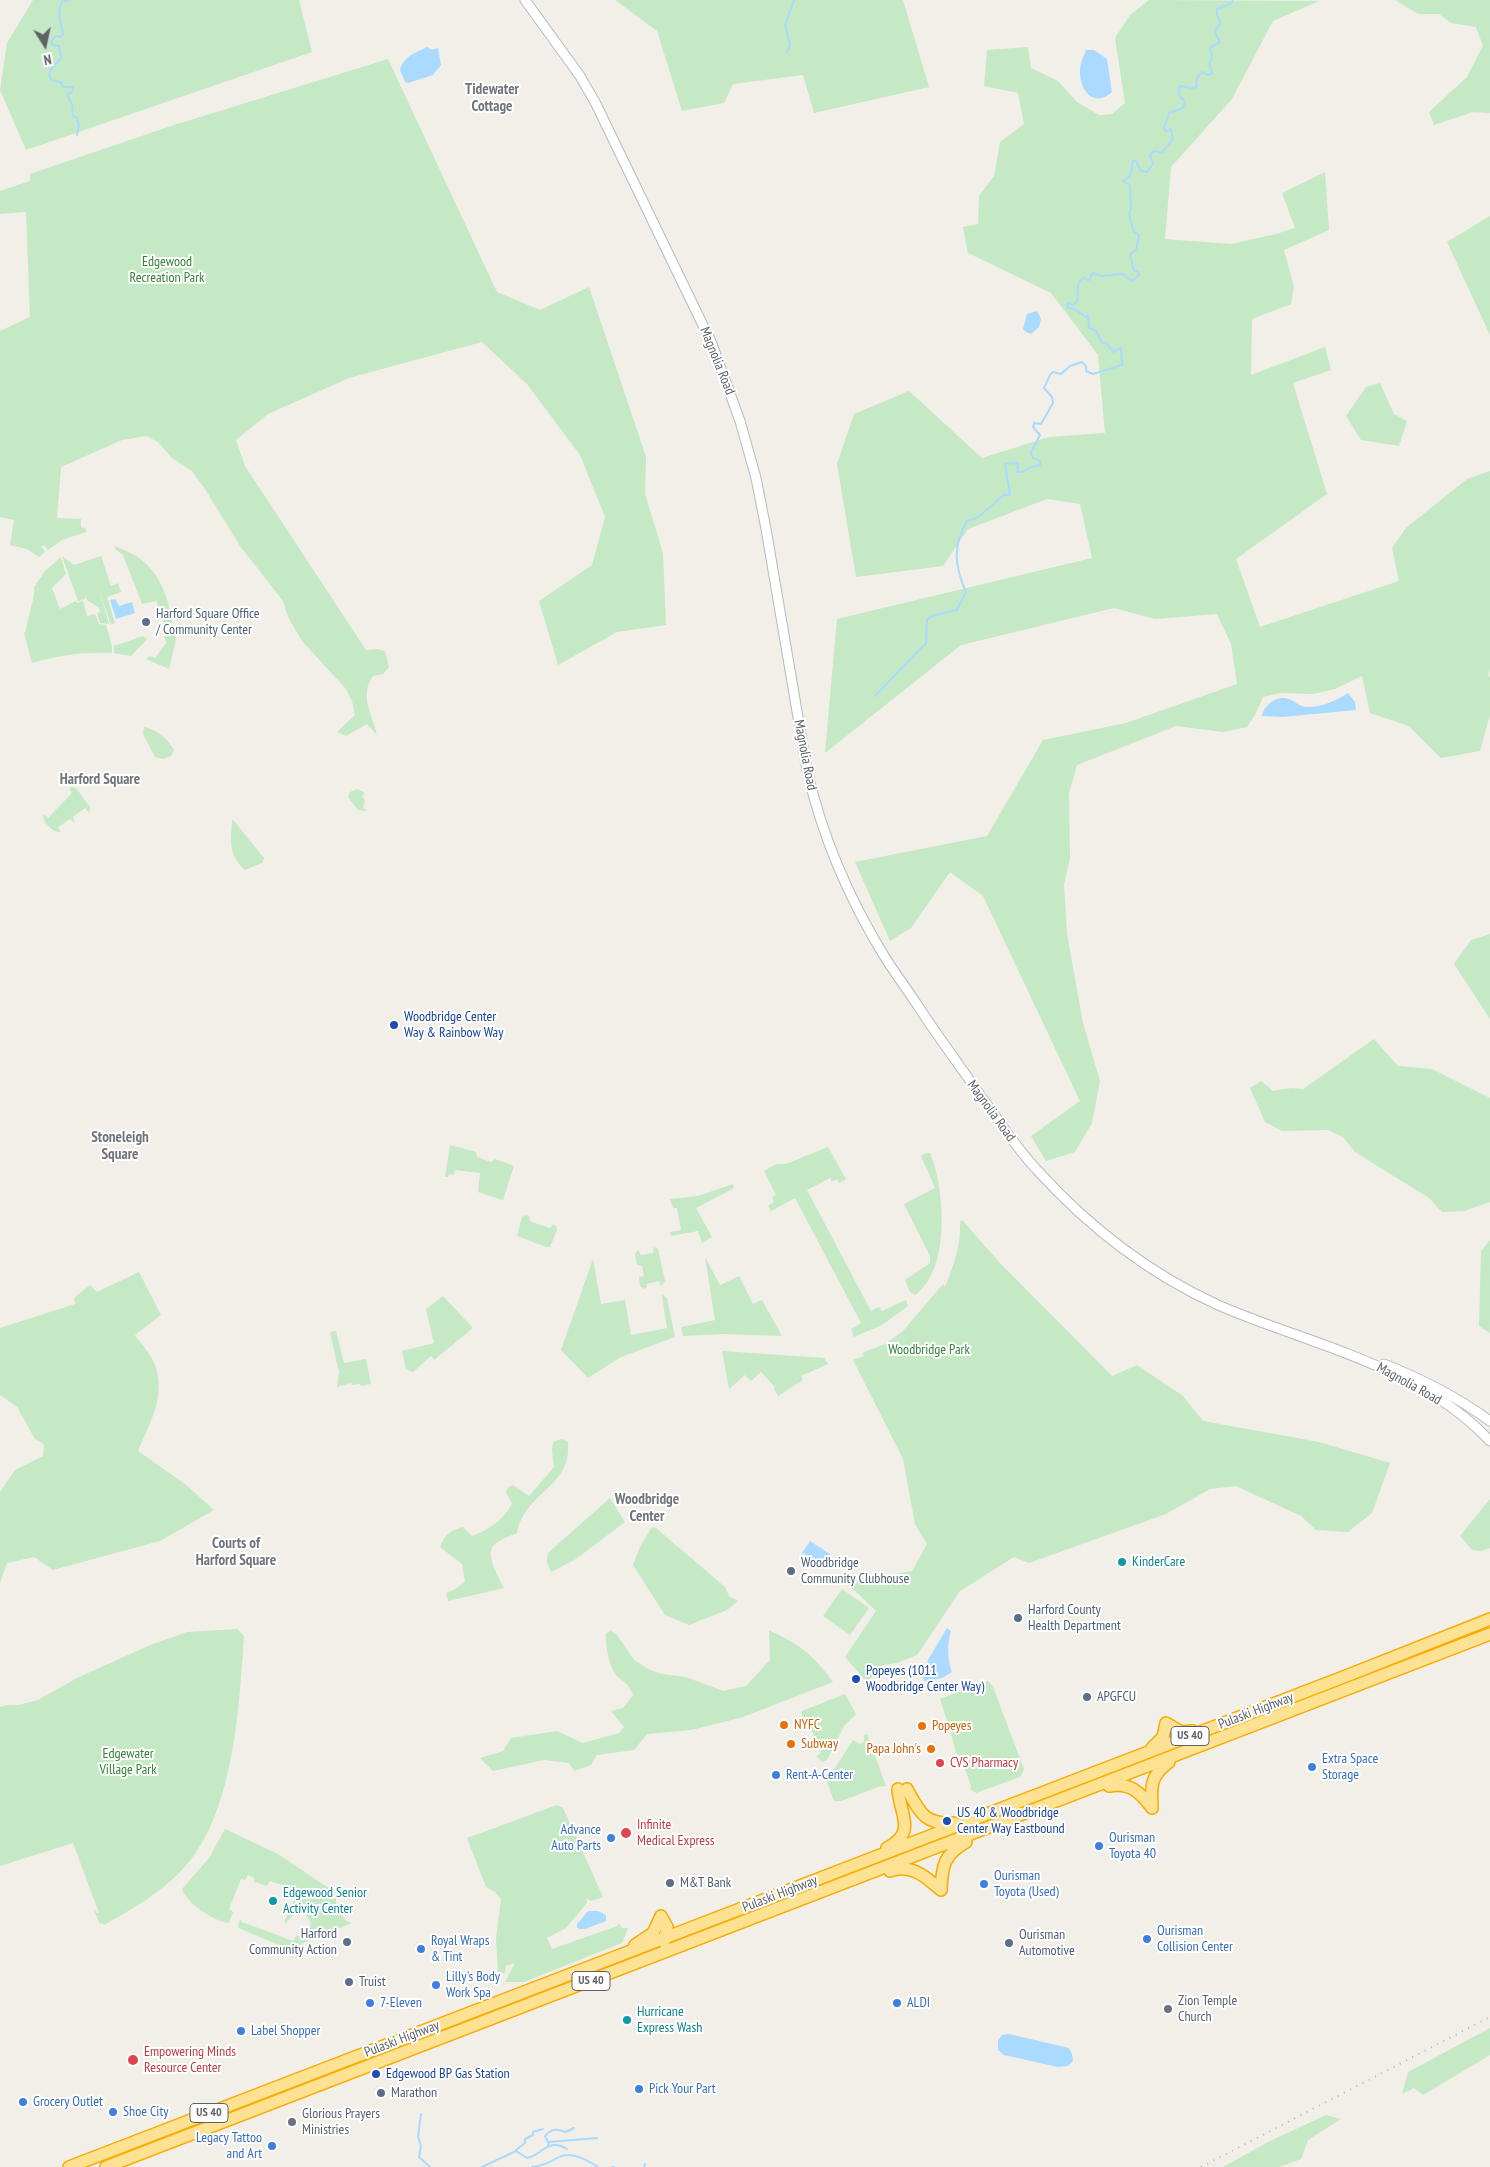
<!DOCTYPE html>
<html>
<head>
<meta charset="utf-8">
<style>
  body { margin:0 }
  #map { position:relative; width:1490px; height:2167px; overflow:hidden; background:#f1efe8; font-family:"PT Sans Narrow",sans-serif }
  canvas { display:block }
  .north { position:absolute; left:20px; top:20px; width:50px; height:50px; -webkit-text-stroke:4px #fff; paint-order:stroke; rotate:170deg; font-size:14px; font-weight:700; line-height:20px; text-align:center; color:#5f6368 }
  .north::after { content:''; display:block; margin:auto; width:18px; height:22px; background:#5f6368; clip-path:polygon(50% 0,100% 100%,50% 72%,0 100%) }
</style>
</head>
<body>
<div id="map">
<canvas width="1490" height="2167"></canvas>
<div class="north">N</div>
</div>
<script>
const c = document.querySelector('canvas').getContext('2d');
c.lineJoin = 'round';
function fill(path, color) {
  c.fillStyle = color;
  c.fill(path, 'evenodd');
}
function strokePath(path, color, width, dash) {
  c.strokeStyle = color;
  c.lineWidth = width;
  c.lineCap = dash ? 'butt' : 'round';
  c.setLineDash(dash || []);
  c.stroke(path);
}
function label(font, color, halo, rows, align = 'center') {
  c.font = font + ' "PT Sans Narrow",sans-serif';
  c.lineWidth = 4;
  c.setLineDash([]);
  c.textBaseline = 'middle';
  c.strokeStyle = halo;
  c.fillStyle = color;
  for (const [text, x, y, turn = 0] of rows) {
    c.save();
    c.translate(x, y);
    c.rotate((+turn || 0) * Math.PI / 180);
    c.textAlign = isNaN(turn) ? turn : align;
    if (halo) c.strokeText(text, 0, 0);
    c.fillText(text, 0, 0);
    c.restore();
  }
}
const green = new Path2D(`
  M33 0H299L312 52 26 150 0 90 7 43Z
  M615 0H903L929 87 814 113 803 75 733 84 724 103 682 111 657 31Z
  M1149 0 1319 1 1273 21 1232 99 1171 167 1165 239 1231 244 1276 234 1295 228 1282 193 1325 172 1329 230 1284 250 1294 287 1291 304 1252 319 1251 375 1325 347 1331 370 1293 383 1327 494 1236 559 1260 627 1399 581 1392 548 1406 528 1467 479 1490 471V669L1488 676 1490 677V715L1480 751 1441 758 1409 726 1370 713 1362 676 1335 689 1313 694 1281 693 1263 697 1255 715 1247 727 1223 732 1176 726 1077 765 1069 793 1070 858 1064 884 1067 934 1083 1023 1100 1081 1092 1123 1075 1152 1046 1161 1031 1136 1080 1101 983 896 950 872 911 928 890 941 855 862 987 836 1043 740 1126 723 1237 684 1231 644 1217 614 1155 619 1114 608 961 645 825 753 837 619 1092 558 1080 504 1047 499 968 529 943 566 856 577 837 464 854 414 909 391 982 458 1049 437 1105 433 1098 355 1051 293 968 253 963 227 978 224 979 196 994 176 1000 142 1024 124 1018 93 984 86 987 50 1028 47 1031 68 1058 81 1077 102 1099 115 1112 114 1125 103 1115 38 1130 15Z
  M1395 0H1490V113L1473 112 1434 125 1429 112 1467 77 1483 46 1476 27 1451 23 1439 14H1418Z
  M388 59 497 292 540 310 589 287 646 457 645 494 663 553 666 625 617 632 558 665 539 601 592 565 605 517 580 455 527 384 482 342 349 378 268 414 236 440 245 466 366 650 377 649 385 651 389 667 383 674 373 676C359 695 372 714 377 735L367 724 346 736 337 732 355 715 352 701 346 689 302 641 288 617 283 601 240 546 205 489 192 471 172 458 158 442 146 436 122 440 61 467 57 518 81 519V527L86 529V532L62 540 48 550 44 545 41 547 45 552 39 557 27 549 10 545 14 520 0 517V331L30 317 26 212 0 214V191L30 181V174L171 126Z
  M1490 216V335L1447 242Z
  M1380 383 1394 414 1407 421 1399 446 1361 440 1346 416 1366 387Z
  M114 546C152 558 166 584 172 622L164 624 156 601 142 604 123 555 116 550Z
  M62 556 74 565 101 556 111 586 118 583 121 592 107 597 115 623 111 625 99 589 109 624 100 623 97 613 100 612 99 608 87 600 85 594V599L78 601Z
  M61 557 66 574 52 588 60 609 76 601 77 603 83 601 87 616 95 614 99 624 106 625 112 646V653C84 652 59 655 32 663L24 633 26 631C27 619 36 595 34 587L45 571Z
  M170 632 175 633 176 639 169 669 146 659 150 656 155 658 167 642 164 637Z
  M143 636 147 639 131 656 114 653V646Z
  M144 727C156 729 168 739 174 750L171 756 163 759 155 757 143 734Z
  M71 787 76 788 90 807 89 813 85 808 73 817 75 823 70 819 58 827 61 832C53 833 45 824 43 817L44 814 48 818 72 793 69 789Z
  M357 789 365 793 362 796 365 800 363 808 367 810 366 811 358 810 348 797 350 792Z
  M232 820 234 821 264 858 262 863 245 870C228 855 231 842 232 820Z
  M1490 934V1019L1454 964 1471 940Z
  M1374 1039 1398 1066 1432 1069 1490 1098V1202L1464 1211 1442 1212 1429 1198 1355 1152 1343 1137 1328 1130 1282 1131 1265 1122 1250 1088 1261 1081 1273 1091 1291 1088 1303 1089Z
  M450 1145 476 1152 477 1157 491 1162 495 1159 514 1166 503 1200 478 1192 480 1173 455 1170 454 1175 449 1174 448 1177H445Z
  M828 1147 846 1179 839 1183 837 1179 832 1182 830 1178 807 1190 871 1311 879 1307 882 1311 906 1300 908 1306 882 1325 854 1337 851 1329 861 1323 795 1198 771 1211 768 1206 774 1202 772 1197 776 1195 764 1171 776 1164H786Z
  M926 1153H930C945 1188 951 1270 915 1295L910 1292 905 1280 930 1263V1256L904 1204 935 1188 921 1156Z
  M733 1184 734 1188 696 1208 712 1237 702 1243 698 1231 671 1236 670 1232 681 1230 677 1208H673L670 1199 698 1196Z
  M526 1215 530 1217 529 1221 550 1228 553 1224 556 1226 557 1230 550 1247H546L517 1236 522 1217Z
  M962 1220 999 1262 1112 1376 1137 1365 1183 1396 1203 1421 1319 1442 1390 1463 1372 1513 1348 1532 1316 1530 1301 1516 1236 1486 1210 1489 1166 1514 1029 1563 1014 1557 960 1591 917 1655 897 1663 883 1665 867 1682 845 1657 876 1611 852 1588 859 1580 912 1571 927 1544 915 1524 903 1459 853 1360 864 1356 862 1353 885 1344 903 1331 943 1284 945 1287C954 1265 961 1246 960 1222Z
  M1490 1240V1333L1479 1326 1481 1251Z
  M654 1247 658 1249 665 1281 661 1286 659 1281 646 1284 647 1287 644 1289 640 1286 639 1277 644 1276 642 1266 637 1265 635 1254 638 1250 641 1255 653 1253Z
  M705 1257 720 1285 739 1276 753 1304 762 1300 782 1336 723 1334 683 1336 681 1327 715 1320Z
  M593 1259 601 1304 625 1300 631 1335 667 1328 662 1296 663 1295 667 1298 675 1337 621 1357 588 1378 561 1350Z
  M139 1272 161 1315 135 1335C141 1344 151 1354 155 1365 166 1397 150 1422 138 1451L185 1484 214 1510 160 1541 53 1570 34 1557 7 1563 0 1583V1492L15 1470 43 1456 44 1444 35 1439 17 1407 0 1395V1328L75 1304 74 1298 90 1285 97 1292Z
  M443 1296 473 1328 434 1360 431 1356 413 1372 406 1369 402 1351 434 1343 426 1309Z
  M336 1331 344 1363 366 1359 371 1384 361 1386 360 1384 352 1385 351 1383 337 1387 339 1372 330 1332Z
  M722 1351 824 1358 828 1364 801 1376 803 1380 778 1396 774 1389 775 1387 761 1372 751 1381 745 1375 729 1389Z
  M562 1439 568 1442C572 1488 525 1491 517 1533 510 1536 501 1539 495 1544 483 1553 499 1577 504 1588L448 1601 446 1593 454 1590 465 1582 462 1564 440 1547C444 1535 451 1530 463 1527L472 1536C487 1531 505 1519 512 1503L506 1493 508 1487 513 1485 529 1496 554 1467 552 1450 553 1442Z
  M610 1498 625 1522 576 1559 551 1572 547 1562 548 1553Z
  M1490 1499V1548L1481 1551 1472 1550 1460 1536Z
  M652 1527 656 1528 725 1587 729 1596 738 1601 727 1610 689 1625 665 1615 633 1565 640 1547Z
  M842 1589 869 1608 850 1635 823 1616Z
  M237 1629 244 1636C239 1708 234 1817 181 1871 160 1893 131 1910 104 1925L103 1923 100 1924 93 1908 97 1913H99L73 1843 0 1866V1707L7 1705H19L38 1700 79 1677 148 1646 187 1632Z
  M769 1630C801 1646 811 1652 833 1682L743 1717 691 1730 647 1734 634 1750 597 1755 591 1765 574 1771 569 1763 544 1760 493 1771 480 1758 503 1751 511 1738 557 1731 583 1743 619 1733 624 1727 611 1711 623 1708 633 1695C627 1680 625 1685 616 1675 609 1666 605 1644 606 1633L611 1631 617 1635 634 1660 650 1670 662 1674 686 1677 723 1691 746 1686 770 1660Z
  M988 1681 993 1687 1024 1769 1020 1777 976 1793 970 1789 971 1786 965 1769 961 1764 963 1757H958L956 1753 950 1730 952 1727 949 1726 950 1723 947 1721 940 1699Z
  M845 1694 856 1714 844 1726 827 1760 822 1762 816 1756 821 1753 807 1718 802 1717V1711Z
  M867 1734 886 1786 878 1787 841 1801H834L825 1776 835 1768 853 1740 860 1744 864 1742V1735Z
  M557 1805 563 1808 603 1897 591 1901 586 1898 587 1903 566 1928 547 1938 552 1949 617 1926 619 1923 622 1928H628L622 1943 524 1982H505L515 1963 506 1966 505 1973H498L496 1938 501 1899 495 1892 486 1887 467 1838Z
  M225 1829 278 1854 336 1893V1907L346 1921 352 1923 296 1946 291 1950 241 1929 238 1927 240 1919 242 1922 293 1941 296 1936 304 1935C314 1929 312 1919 303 1913L293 1915 286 1923 284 1922 295 1898 285 1894 287 1887 270 1881 267 1886 255 1882 254 1883V1878L248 1875 245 1880 241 1879 229 1909 233 1912 229 1923C215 1922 186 1903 182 1889L209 1858Z
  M1490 2028V2055L1423 2095 1414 2088 1402 2094 1408 2072Z
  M1326 2115 1341 2119 1308 2140 1301 2159 1279 2167H1223L1270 2141Z`);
const water = new Path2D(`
  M427 47 432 50 438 48 441 65 433 75 408 83 405 82 400 70C404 56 415 53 427 47Z
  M1086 50H1094L1107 59 1112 92C1093 109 1079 89 1080 70 1080 63 1084 56 1086 50Z
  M1037 311 1041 319 1039 327 1031 334 1026 332 1023 329 1027 314Z
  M115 599 119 606 132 602 135 613 116 619 110 600Z
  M1348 693 1355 702 1356 710 1282 717 1262 716C1263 706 1275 697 1285 698 1293 699 1299 707 1307 707 1323 707 1335 701 1348 693Z
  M810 1541 830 1554 825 1561 821 1559 819 1562 815 1560 812 1563 809 1561 803 1564 801 1562 806 1555 802 1553Z
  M947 1628 951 1631C947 1644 947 1659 952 1672L942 1678 925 1681 923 1678 928 1660Z
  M588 1911H598L606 1915V1921L585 1929H579L577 1927V1924Z
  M1009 2034 1069 2048 1072 2054 1073 2061 1068 2066 1058 2067 1004 2055 998 2050V2040L1002 2035Z`);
const stream = new Path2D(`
  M69 0 62 2C56 15 61 21 63 34L60 37 56 36 51 41 52 45 59 46 61 58 49 72 50 78 54 81 61 82 63 87H73V91L67 95 72 104 73 116 77 118 79 125 77 135
  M787 52 790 45 785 25 794 0
  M875 696 926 643 927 620 931 616 957 610 966 592C955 567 952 547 967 521L977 518 1004 495H1010L1005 464 1018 463 1017 472H1023L1029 468 1040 465V461L1033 458 1031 453 1040 435 1033 427 1034 423 1041 424 1053 403 1052 397 1044 388 1050 375 1053 372 1061 374 1070 366 1082 362 1086 366V371L1093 374 1122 365 1121 348 1113 352 1106 342 1102 343 1096 331 1089 328 1088 315 1086 317 1076 310 1067 307 1068 303 1073 305 1077 302C1078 294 1076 282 1083 278L1089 280 1093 273 1101 276 1122 274 1132 281 1139 275 1138 271H1134L1130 254 1136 250 1139 235 1133 231 1129 213 1131 210 1130 185 1123 181 1130 176 1133 161H1136L1141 171 1147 172 1153 164 1150 155 1154 151 1162 153 1173 139 1171 129 1166 131 1164 128 1169 113 1183 108 1185 101C1179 97 1177 92 1180 86L1193 88 1197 86C1195 80 1197 76 1202 72L1208 75 1212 73 1209 63 1212 59 1210 48 1220 42 1215 33 1216 29 1221 23 1217 15V9L1232 3 1233 0
  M421 2114 418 2137 421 2146 419 2157 430 2167
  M548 2142 545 2136C552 2128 556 2129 566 2132L574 2128
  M548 2146 549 2142 597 2138
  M516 2150 525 2143V2139L533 2135V2132L543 2129
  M482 2167 516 2151 527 2158C542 2155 548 2137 567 2149
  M532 2167C542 2166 549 2163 557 2158 571 2150 587 2160 598 2167
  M612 2167H614
  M644 2167 645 2164`);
const secondary = new Path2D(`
  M525 0 580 76 596 104 712 344 740 421 756 478 766 529 807 770C822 836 850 901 886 959 897 976 909 992 920 1009 939 1038 960 1066 980 1095 999 1121 1016 1148 1038 1171 1088 1226 1150 1274 1218 1305 1310 1345 1419 1365 1490 1441
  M1384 1364C1422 1379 1456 1396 1490 1421`);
const highway = new Path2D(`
  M1152 1748 1163 1737 1166 1723 1181 1732 1193 1731
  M1109 1786C1130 1782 1140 1792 1152 1808
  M907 1789C920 1813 925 1825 954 1823
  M1152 1808C1151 1786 1150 1776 1169 1762
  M887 1848C918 1832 899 1813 898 1789
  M890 1871C911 1863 926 1877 941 1890
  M941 1890C942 1865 944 1855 966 1842
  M661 1916 667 1927 664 1942
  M635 1945 653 1933 661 1916
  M69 2167 1346 1676 1490 1619
  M106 2167 1490 1634`);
const rail = new Path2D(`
  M1201 2167 1490 2017`);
const markers = [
  [146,622,5,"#5c6f8a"],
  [394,1025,5,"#1a4fb4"],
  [1122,1562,5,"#0f9aa8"],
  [791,1571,5,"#5c6f8a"],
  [1018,1618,5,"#5c6f8a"],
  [856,1679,5,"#1a4fb4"],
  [1087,1697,5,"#5c6f8a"],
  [784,1725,5,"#e8710a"],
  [922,1726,5,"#e8710a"],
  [791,1744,5,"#e8710a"],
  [931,1749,5,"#e8710a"],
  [940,1763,5,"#e0444e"],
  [1312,1767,5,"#3f7fe0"],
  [776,1775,5,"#3f7fe0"],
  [947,1821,5,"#1a4fb4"],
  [626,1833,6,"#e0444e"],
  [611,1838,5,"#3f7fe0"],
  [1099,1846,5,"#3f7fe0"],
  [670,1883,5,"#5c6f8a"],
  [984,1884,5,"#3f7fe0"],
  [273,1901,5,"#0f9aa8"],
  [1147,1939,5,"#3f7fe0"],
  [347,1942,5,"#5c6f8a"],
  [1009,1943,5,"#5c6f8a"],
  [421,1949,5,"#3f7fe0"],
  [349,1982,5,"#5c6f8a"],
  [436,1985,5,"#3f7fe0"],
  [370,2003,5,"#3f7fe0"],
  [897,2003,5,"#3f7fe0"],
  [1168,2009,5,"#6b7280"],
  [627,2020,5,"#0f9aa8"],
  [241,2031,5,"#3f7fe0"],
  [133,2060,6,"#e0444e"],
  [376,2074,5,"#1a4fb4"],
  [639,2089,5,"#3f7fe0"],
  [381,2093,5,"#5c6f8a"],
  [23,2102,5,"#3f7fe0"],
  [113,2112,5,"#3f7fe0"],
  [292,2122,5,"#6b7280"],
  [272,2146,5,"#3f7fe0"]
];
const shields = [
  [1190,1736,38],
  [591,1981,38],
  [209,2113,38]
];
const shieldNames = [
  ["US 40",1190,1736],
  ["US 40",591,1981],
  ["US 40",209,2113]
];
const parkNames = [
  ["Edgewood",167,262],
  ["Recreation Park",167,278],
  ["Woodbridge Park",929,1350],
  ["Edgewater",128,1754],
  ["Village Park",128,1770]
];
const streetNames = [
  ["Magnolia Road",717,361,68],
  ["Magnolia Road",805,755,79],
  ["Magnolia Road",991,1111,54],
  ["Magnolia Road",1409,1384,29],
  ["Pulaski Highway",1256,1711,-21],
  ["Pulaski Highway",780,1894,-21],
  ["Pulaski Highway",402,2039,-21]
];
const serviceNames = [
  ["Harford Square Office",156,614],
  ["/ Community Center",156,630],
  ["Woodbridge",801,1563],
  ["Community Clubhouse",801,1579],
  ["Harford County",1028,1610],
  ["Health Department",1028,1626],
  ["APGFCU",1097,1697],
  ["M&T Bank",680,1883],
  ["Harford",337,1934,"right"],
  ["Community Action",337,1950,"right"],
  ["Ourisman",1019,1935],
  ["Automotive",1019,1951],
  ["Truist",359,1982],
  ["Marathon",391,2093]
];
const transitNames = [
  ["Woodbridge Center",404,1017],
  ["Way & Rainbow Way",404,1033],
  ["Popeyes (1011",866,1671],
  ["Woodbridge Center Way)",866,1687],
  ["US 40 & Woodbridge",957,1813],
  ["Center Way Eastbound",957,1829],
  ["Edgewood BP Gas Station",386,2074]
];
const cultureNames = [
  ["KinderCare",1132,1562],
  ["Edgewood Senior",283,1893],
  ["Activity Center",283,1909],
  ["Hurricane",637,2012],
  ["Express Wash",637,2028]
];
const foodNames = [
  ["NYFC",794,1725],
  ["Popeyes",932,1726],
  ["Subway",801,1744],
  ["Papa John's",921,1749,"right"]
];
const shopNames = [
  ["Extra Space",1322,1759],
  ["Storage",1322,1775],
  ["Rent-A-Center",786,1775],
  ["Advance",601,1830,"right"],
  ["Auto Parts",601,1846,"right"],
  ["Ourisman",1109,1838],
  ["Toyota 40",1109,1854],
  ["Ourisman",994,1876],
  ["Toyota (Used)",994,1892],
  ["Ourisman",1157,1931],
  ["Collision Center",1157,1947],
  ["Royal Wraps",431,1941],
  ["& Tint",431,1957],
  ["Lilly's Body",446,1977],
  ["Work Spa",446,1993],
  ["7-Eleven",380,2003],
  ["ALDI",907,2003],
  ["Label Shopper",251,2031],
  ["Pick Your Part",649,2089],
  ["Grocery Outlet",33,2102],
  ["Shoe City",123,2112],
  ["Legacy Tattoo",262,2138,"right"],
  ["and Art",262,2154,"right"]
];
const healthNames = [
  ["CVS Pharmacy",950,1763],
  ["Infinite",637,1825],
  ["Medical Express",637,1841],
  ["Empowering Minds",144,2052],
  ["Resource Center",144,2068]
];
const worshipNames = [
  ["Zion Temple",1178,2001],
  ["Church",1178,2017],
  ["Glorious Prayers",302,2114],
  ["Ministries",302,2130]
];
const neighbourhoodNames = [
  ["Tidewater",492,90],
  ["Cottage",492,107],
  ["Harford Square",100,780],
  ["Stoneleigh",120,1138],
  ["Square",120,1155],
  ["Woodbridge",647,1500],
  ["Center",647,1517],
  ["Courts of",236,1544],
  ["Harford Square",236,1561]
];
fill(green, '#c5e8c5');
fill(water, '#aadaff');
strokePath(stream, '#aadaff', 2);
strokePath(secondary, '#b6babf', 11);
strokePath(highway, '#f9ab00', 14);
strokePath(secondary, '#fff', 9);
strokePath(highway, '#fde293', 11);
strokePath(rail, '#b6b7b8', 2, [1, 6]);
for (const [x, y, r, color] of markers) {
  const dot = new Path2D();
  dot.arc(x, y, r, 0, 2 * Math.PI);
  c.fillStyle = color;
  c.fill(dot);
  strokePath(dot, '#fff', 2);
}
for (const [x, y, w] of shields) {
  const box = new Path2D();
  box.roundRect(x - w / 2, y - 9.5, w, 19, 4);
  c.fillStyle = '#fff';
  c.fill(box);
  strokePath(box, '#5f6368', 1);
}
label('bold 12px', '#5f6368', null, shieldNames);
label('14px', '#348238', '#fff', parkNames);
label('14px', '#5f6368', '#fff', streetNames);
label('14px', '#4e5e75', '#fff', serviceNames, 'left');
label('14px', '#164399', '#fff', transitNames, 'left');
label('14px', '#0d838f', '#fff', cultureNames, 'left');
label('14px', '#c56008', '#fff', foodNames, 'left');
label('14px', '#366cbe', '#fff', shopNames, 'left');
label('14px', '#be3a42', '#fff', healthNames, 'left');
label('14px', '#5b616d', '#fff', worshipNames, 'left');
label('bold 15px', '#70757a', '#fff', neighbourhoodNames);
</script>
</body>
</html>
